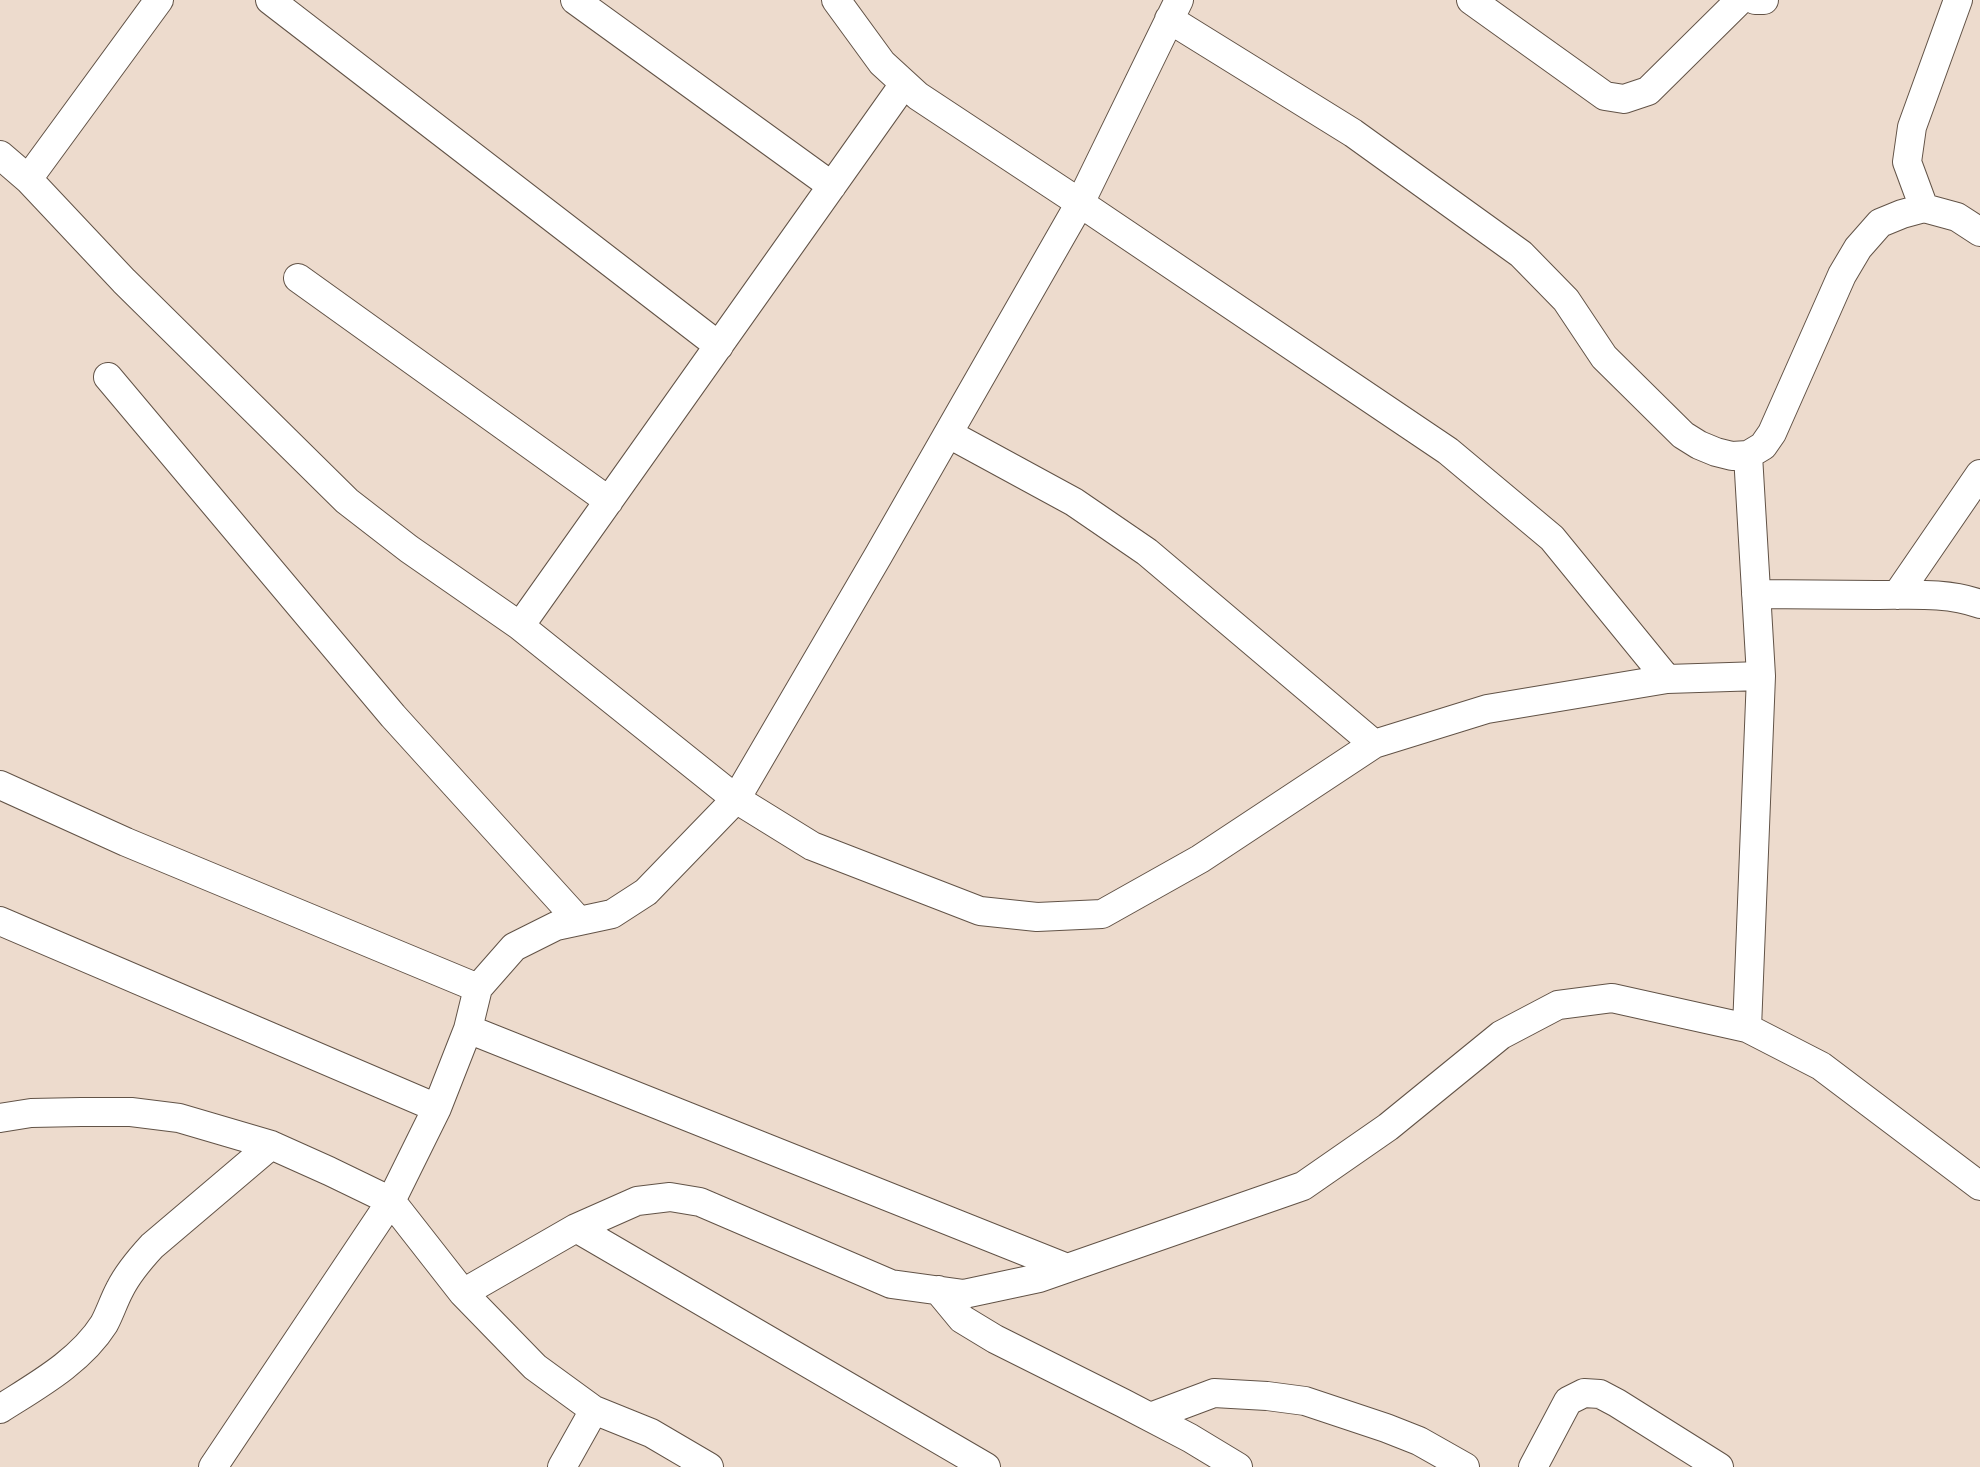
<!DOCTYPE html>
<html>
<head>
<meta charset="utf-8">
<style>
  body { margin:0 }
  canvas { display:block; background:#eddbcd }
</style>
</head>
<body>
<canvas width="1980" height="1467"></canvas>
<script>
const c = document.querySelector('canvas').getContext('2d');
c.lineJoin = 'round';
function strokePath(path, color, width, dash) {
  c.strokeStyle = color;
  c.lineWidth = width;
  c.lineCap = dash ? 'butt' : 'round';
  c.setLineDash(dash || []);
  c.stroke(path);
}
const minor = new Path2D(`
  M270 0 719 346
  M575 0 832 186
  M836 0 882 63 918 96 1080 203 1448 451 1552 538 1667 679
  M1471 0 1605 96 1624 99 1648 91 1740 0
  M1755 0H1764
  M1169 19 1353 133 1521 254 1566 300 1604 357 1683 435 1699 445 1716 452 1732 456 1748 455 1763 446 1772 433 1842 275 1858 248 1880 223 1902 214 1924 208 1957 217 1980 232
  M0 155 28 179 124 281 347 501 409 549 520 626 736 799 812 846 980 911 1037 917 1102 914 1200 859 1374 744 1487 709 1667 679 1761 676
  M28 179 159 0
  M1924 208 1907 162 1912 127 1958 0
  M298 278 609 501
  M108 377 393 716 579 921
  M949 434 1074 502 1147 552 1374 744
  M1756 594C1796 594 1836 595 1876 595 1910 595 1948 592 1980 604
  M1897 595 1980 474
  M520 626 904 84
  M0 785 126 842 478 988
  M0 921 437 1108
  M1747 1028 1761 676 1748 455
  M468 1029 1067 1268
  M0 1118 31 1113 81 1112H131L179 1118 271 1145 329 1171 391 1201 463 1293 535 1367 594 1410 651 1433 709 1467
  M576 1228 986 1467
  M938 1290 962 1319 995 1339 1123 1403 1190 1438 1238 1467
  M463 1293 576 1228 637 1201 670 1197 700 1202 891 1284 964 1294 1039 1278 1303 1186 1388 1127 1501 1035 1558 1005 1612 998 1747 1028 1821 1066 1980 1186
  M0 1409C36 1386 80 1362 104 1324 110 1313 114 1300 120 1289 128 1273 140 1259 152 1246L271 1145
  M1150 1417 1214 1393 1267 1396 1305 1401 1386 1428 1419 1441 1465 1467
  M213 1467 391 1201 437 1108 468 1029 478 988 514 947 556 926 612 914 646 892 736 799 878 556 1080 203 1179 0
  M562 1467 594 1410
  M1533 1467 1568 1401 1584 1393 1600 1394 1617 1403 1719 1467`);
strokePath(minor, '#625347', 30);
strokePath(minor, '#fff', 28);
</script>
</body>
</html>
